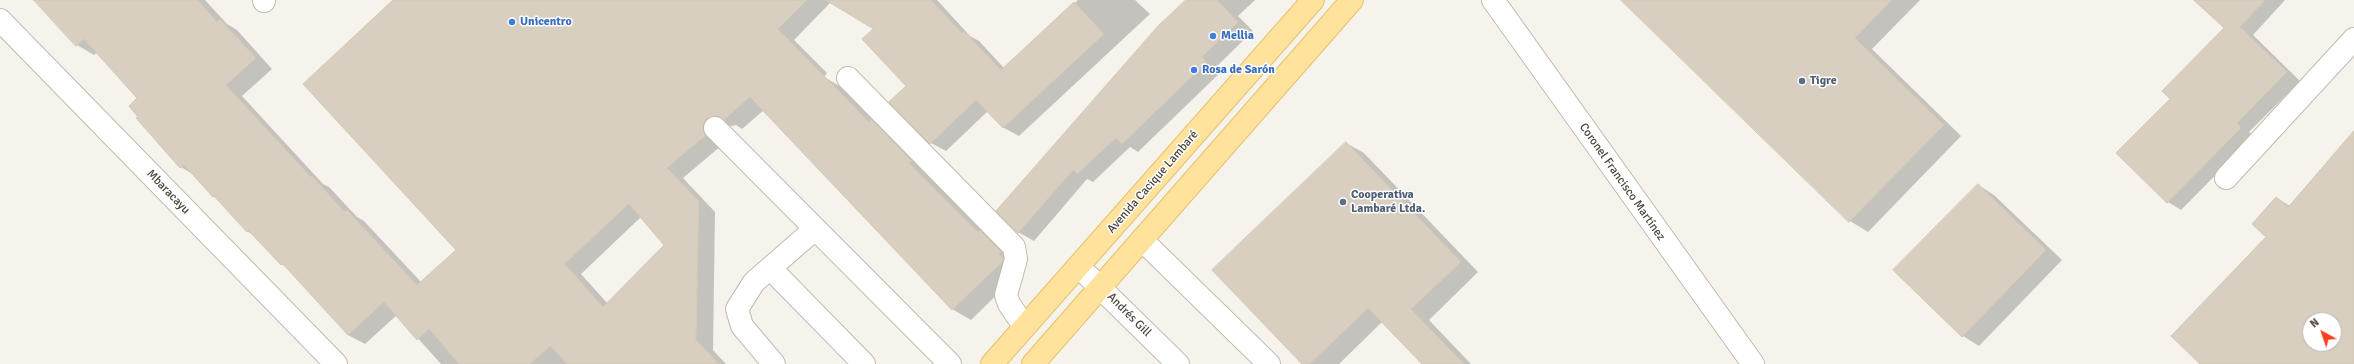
<!DOCTYPE html>
<html>
<head>
<meta charset="utf-8">
<style>
  body { margin:0 }
  #map { position:relative; width:2354px; height:364px; overflow:hidden; background:#f6f3ec; font-family:Signika,sans-serif }
  canvas { display:block }
  .north { position:absolute; left:2302px; top:312px; width:40px; height:40px; box-sizing:border-box; background:#fff; border:1px solid #b7b4b0; border-radius:50%; rotate:320deg; font-size:11px; font-weight:700; line-height:16px; text-align:center; color:#4b4439 }
  .north::after { content:''; display:block; margin:auto; width:14px; height:18px; background:#fc3f1d; clip-path:polygon(50% 0,100% 100%,50% 72%,0 100%) }
</style>
</head>
<body>
<div id="map">
<canvas width="2354" height="364"></canvas>
<div class="north">N</div>
</div>
<script>
const c = document.querySelector('canvas').getContext('2d');
c.lineJoin = 'round';
function fill(path, color) {
  c.fillStyle = color;
  c.fill(path, 'evenodd');
}
function strokePath(path, color, width, dash) {
  c.strokeStyle = color;
  c.lineWidth = width;
  c.lineCap = dash ? 'butt' : 'round';
  c.setLineDash(dash || []);
  c.stroke(path);
}
function label(font, color, halo, rows, align = 'center') {
  c.font = font + ' Signika,sans-serif';
  c.lineWidth = 3;
  c.setLineDash([]);
  c.textBaseline = 'middle';
  c.strokeStyle = halo;
  c.fillStyle = color;
  for (const [text, x, y, turn = 0] of rows) {
    c.save();
    c.translate(x, y);
    c.rotate((+turn || 0) * Math.PI / 180);
    c.textAlign = isNaN(turn) ? turn : align;
    if (halo) c.strokeText(text, 0, 0);
    c.fillText(text, 0, 0);
    c.restore();
  }
}
const shadow = new Path2D(`
  M35 0H205L227 24 237 30 272 69 242 96 323 184 329 187 357 217 364 221 421 282 457 250 394 0H937L970 36 979 41 1004 68 1078 0H1135L1150 14 1019 136 1004 128 988 111 946 151 931 143 908 86 875 28 831 2 794 40 827 73 824 77 841 87 878 125 889 131 929 172 927 174 987 235 998 242 1020 272 971 320 952 309 764 110 742 129 736 125 724 128 722 145 683 178 715 212 713 350 726 364H441L397 315 365 344 348 335 288 268 281 264 254 235 247 231 220 201 213 196 194 175 181 167 140 117 139 98 97 52 94 55 77 45ZM641 217 665 245 608 304 581 274Z
  M1187 0H1255L1238 16 1253 31 1217 66 1222 71 1138 152 1130 147 1093 182 1087 179 1034 241 1018 232Z
  M1622 0H1920L1872 49 1961 136 1868 232 1850 221Z
  M2195 0H2285L2253 35 2300 81 2249 132 2254 136 2181 210 2168 202 2118 153 2171 99 2226 28Z
  M2354 133V364H2201L2268 237 2277 198 2290 206ZM2310 320H2334V344H2310Z
  M1346 143 1364 153 1478 272 1429 320 1471 364H1423L1382 322 1339 364H1304Z
  M1978 185 1994 195 2062 260 1979 346 1963 336Z`);
const building = new Path2D(`
  M34 0H198L217 22 220 19 256 58 226 85 311 177 312 176 345 212 347 210 417 285 456 250 303 84 393 0H807L778 29 869 122 871 119 912 161 909 163 978 232 980 230 1001 252 999 254 1003 258 1002 262 952 310 750 97 724 120 718 116 706 119 703 125 705 136 667 168 699 201 696 340 719 364H567L550 346 530 364H459L429 329 417 340 384 302 348 335 282 263 281 265 248 230 247 232 214 196 213 197 184 165 180 168 136 118 138 117 129 106 137 98 84 39 76 46ZM629 204 664 245 603 307 565 264Z
  M826 0H931L962 33 964 31 1001 70 1074 2 1104 34 1003 128 976 100 930 144 889 102 906 86 862 39 873 29Z
  M1186 0H1217L1238 22 1202 57 1207 62 1122 144 1116 138 1077 174 1073 170 1018 233 996 211 1158 26Z
  M1621 0H1892L1855 38 1944 125 1849 222Z
  M2194 0H2265L2240 27 2287 72 2237 123 2241 128 2167 203 2116 153 2170 99 2162 91 2224 28Z
  M2354 131V364H2200L2171 336 2266 237 2252 224 2276 197 2288 207ZM2310 320H2334V344H2310Z
  M1346 142 1461 262 1411 309 1464 364H1422L1368 308 1310 364H1302L1212 270Z
  M1978 184 2046 250 1962 337 1893 270Z`);
const minor = new Path2D(`
  M264 0V1
  M1493 0 1753 364
  M0 20 336 364
  M848 78 1014 247 1016 259 1006 295 1009 304 1024 326
  M715 128 950 364
  M2226 178 2354 39
  M1142 240 1269 364
  M1079 267 1178 364
  M770 268 864 364
  M774 364 742 326 737 309 754 282 815 229`);
const major = new Path2D(`
  M992 364 1313 0
  M1033 364 1352 0`);
const markers = [
  [512,22,4,"#3f7fe0"],
  [1213,36,4,"#3f7fe0"],
  [1194,70,4,"#3f7fe0"],
  [1802,81,4,"#5c6f8a"],
  [1343,202,4,"#5c6f8a"]
];
const shopNames = [
  ["Unicentro",520,22],
  ["Mellia",1221,36],
  ["Rosa de Sarón",1202,70]
];
const serviceNames = [
  ["Tigre",1810,81],
  ["Cooperativa",1351,195],
  ["Lambaré Ltda.",1351,209]
];
const streetNames = [
  ["Avenida Cacique Lambaré",1153,182,-49],
  ["Coronel Francisco Martínez",1622,182,55],
  ["Mbaracayu",168,192,46],
  ["Andrés Gill",1129,315,45]
];
fill(shadow, '#0003');
fill(building, '#d8cfc1');
strokePath(building, '#d3c7b4', 1);
strokePath(minor, '#c2bbae', 24);
strokePath(major, '#e6c16a', 24);
strokePath(minor, '#fff', 22);
strokePath(major, '#ffe39c', 22);
for (const [x, y, r, color] of markers) {
  const dot = new Path2D();
  dot.arc(x, y, r, 0, 2 * Math.PI);
  c.fillStyle = color;
  c.fill(dot);
  strokePath(dot, '#fff', 1.5);
}
label('bold 12px', '#366cbe', '#fff', shopNames, 'left');
label('bold 12px', '#4e5e75', '#fff', serviceNames, 'left');
label('12px', '#4b4439', '#fff', streetNames);
</script>
</body>
</html>
